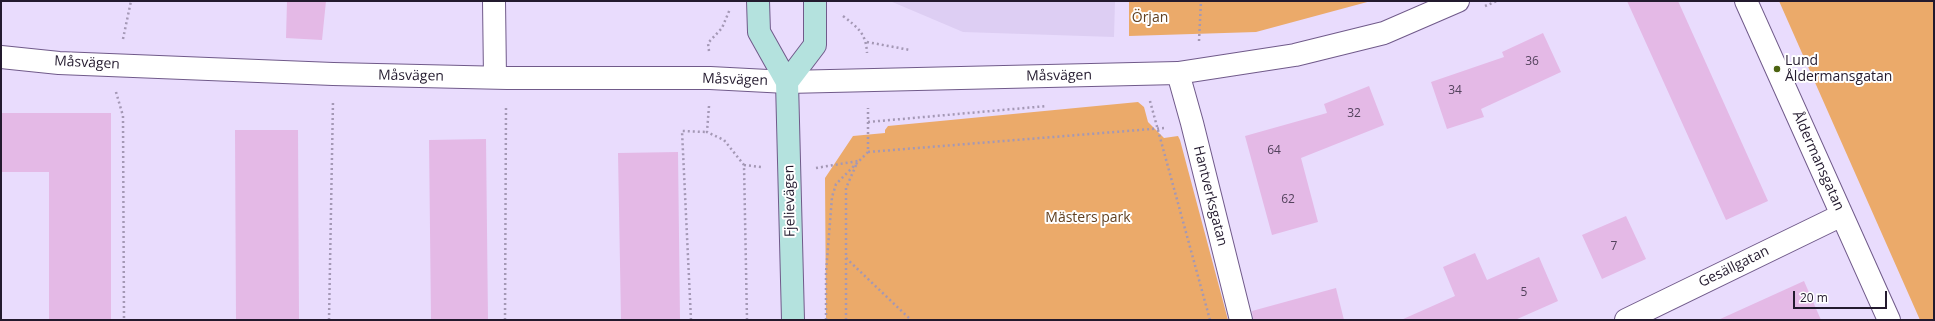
<!DOCTYPE html>
<html>
<head>
<meta charset="utf-8">
<style>
  body { margin:0 }
  #map { position:relative; width:1935px; height:321px; overflow:hidden; background:#e9dcfd; font-family:"Open Sans",sans-serif }
  canvas { display:block }
  .frame { position:absolute; inset:0; border:2px solid #231a2e; pointer-events:none }
  .scale { position:absolute; left:1793px; top:291px; width:94px; height:18px; box-sizing:border-box; border:2px solid #231a2e; border-top:0; padding-left:5px; font-size:12px; line-height:14px; white-space:nowrap; color:#231a2e; -webkit-text-stroke:3px #fff; paint-order:stroke }
</style>
</head>
<body>
<div id="map">
<canvas width="1935" height="321"></canvas>
<div class="frame"></div>
<div class="scale">20 m</div>
</div>
<script>
const c = document.querySelector('canvas').getContext('2d');
c.lineJoin = 'round';
function fill(path, color) {
  c.fillStyle = color;
  c.fill(path, 'evenodd');
}
function strokePath(path, color, width, dash) {
  c.strokeStyle = color;
  c.lineWidth = width;
  c.lineCap = dash ? 'butt' : 'round';
  c.setLineDash(dash || []);
  c.stroke(path);
}
function label(font, color, halo, rows, align = 'center') {
  c.font = font + ' "Open Sans",sans-serif';
  c.lineWidth = 4;
  c.setLineDash([]);
  c.textBaseline = 'middle';
  c.strokeStyle = halo;
  c.fillStyle = color;
  for (const [text, x, y, turn = 0] of rows) {
    c.save();
    c.translate(x, y);
    c.rotate((+turn || 0) * Math.PI / 180);
    c.textAlign = isNaN(turn) ? turn : align;
    if (halo) c.strokeText(text, 0, 0);
    c.fillText(text, 0, 0);
    c.restore();
  }
}
const built = new Path2D(`
  M890 1H1115L1114 37 963 32Z`);
const green = new Path2D(`
  M1129 1H1371L1256 32 1129 36Z
  M1779 1H1934V320H1920Z
  M1138 102 1144 107 1148 122 1164 138 1178 136 1180 140 1228 320H826L825 178 853 136 885 133V130L888 126Z`);
const building = new Path2D(`
  M287 1H326L322 40 286 38Z
  M1627 1H1678L1768 201 1726 220Z
  M1543 33 1561 72 1481 109 1484 117 1447 129 1431 82 1504 57 1502 52Z
  M1369 86 1384 125 1301 158 1318 222 1272 235 1245 136 1327 113 1324 104Z
  M1 113H111V320H49V172H1Z
  M235 130H298L299 320H236Z
  M486 139 488 320H431L429 140Z
  M678 152 680 320H621L618 153Z
  M1626 216 1646 259 1602 279 1582 235Z
  M1475 253 1487 280 1539 257 1558 301 1515 320H1401L1455 296 1443 267Z
  M1804 281 1821 320H1718Z
  M1336 288 1344 320H1253L1252 311Z`);
const path = new Path2D(`
  M1485 6 1497 1
  M843 16C858 28 866 33 867 53
  M123 39 131 1
  M1199 41 1201 1
  M867 42 910 50
  M709 51 708 43 722 28 730 9
  M116 92 123 116 124 320
  M1150 101 1210 320
  M709 106 707 132 724 140 744 165 747 320
  M868 122 1047 106
  M868 152 1164 128
  M744 165 761 167
  M816 168 858 161
  M846 258 911 320
  M329 320 333 101
  M505 320 506 106
  M691 320 682 131 707 132
  M826 320V272L832 197 836 184 868 152V108
  M846 320V188L857 163`);
const street = new Path2D(`
  M494 1 495 77
  M1746 1 1889 320
  M1 57 59 63 333 74 507 78H710L787 82 1178 73 1295 55 1384 33 1458 1
  M1178 73 1192 123 1241 320
  M1626 320 1842 215`);
const secondary = new Path2D(`
  M758 1 759 32 787 82 793 320
  M787 82 815 45V1`);
const markers = [
  [1777,69,4,"#4c6310"]
];
const numberNames = [
  ["36",1532,62],
  ["34",1455,91],
  ["32",1354,114],
  ["64",1274,151],
  ["62",1288,200],
  ["7",1614,247],
  ["5",1524,293]
];
const parkNames = [
  ["Örjan",1150,18],
  ["Mästers park",1088,218]
];
const poiNames = [
  ["Lund",1785,61],
  ["Åldermansgatan",1785,77]
];
const streetNames = [
  ["Måsvägen",87,63,3],
  ["Måsvägen",411,76,1],
  ["Måsvägen",1059,76,-1],
  ["Måsvägen",735,80,2],
  ["Åldermansgatan",1818,161,66],
  ["Hantverksgatan",1210,196,76],
  ["Fjelievägen",790,201,-91],
  ["Gesällgatan",1734,267,-26]
];
fill(built, '#ddcef3');
fill(green, '#ebaa6a');
fill(building, '#e4b9e6');
strokePath(street, '#705a8a', 24);
strokePath(secondary, '#705a8a', 24);
strokePath(path, '#a498b5', 2.5, [2, 3]);
strokePath(street, '#fff', 22);
strokePath(secondary, '#b4e2de', 22);
for (const [x, y, r, color] of markers) {
  const dot = new Path2D();
  dot.arc(x, y, r, 0, 2 * Math.PI);
  c.fillStyle = color;
  c.fill(dot);
  strokePath(dot, '#fff', 1.5);
}
label('12px', '#53425c', null, numberNames);
label('14px', '#614020', '#fff', parkNames);
label('14px', '#231a2e', '#fff', poiNames, 'left');
label('14px', '#231a2e', '#fff', streetNames);
</script>
</body>
</html>
